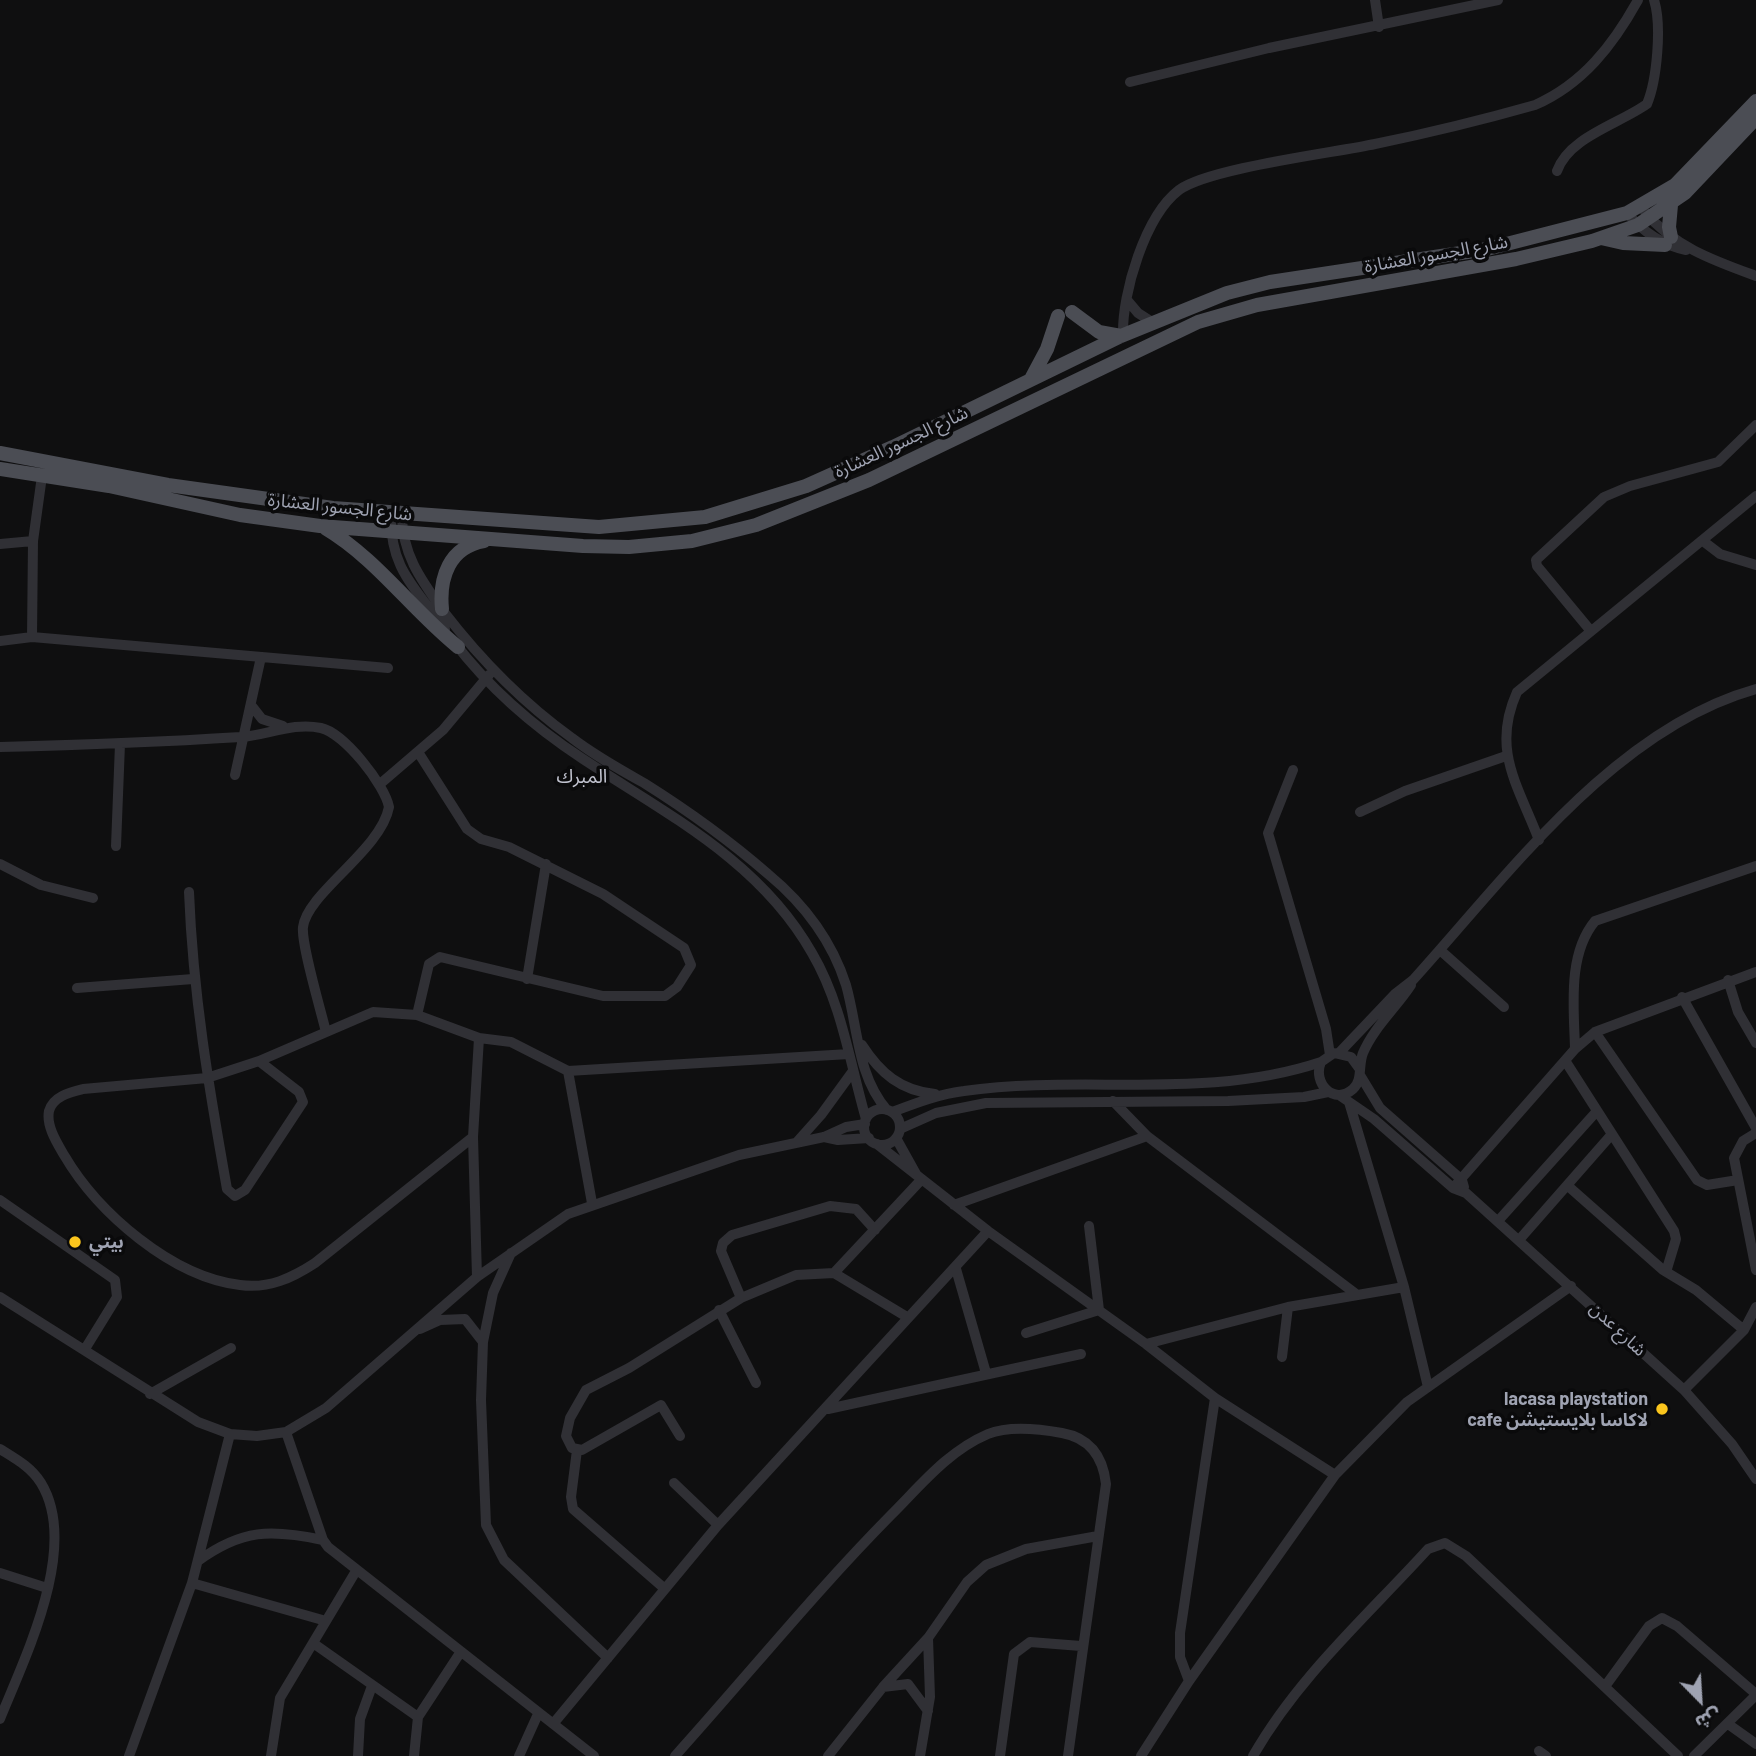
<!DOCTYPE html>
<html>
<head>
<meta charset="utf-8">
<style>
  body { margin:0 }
  #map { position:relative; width:1756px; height:1756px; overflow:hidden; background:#0f0f10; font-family:Barlow,"Noto Sans Arabic",sans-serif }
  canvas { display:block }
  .north { position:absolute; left:1665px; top:1665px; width:70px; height:70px; -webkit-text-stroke:5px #0a0a0b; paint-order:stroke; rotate:156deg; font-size:19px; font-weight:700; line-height:28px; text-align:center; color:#9fa3b2 }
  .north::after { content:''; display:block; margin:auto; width:24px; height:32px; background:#9fa3b2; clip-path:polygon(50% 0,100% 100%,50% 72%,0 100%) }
</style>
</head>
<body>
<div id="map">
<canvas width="1756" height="1756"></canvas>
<div class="north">ش</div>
</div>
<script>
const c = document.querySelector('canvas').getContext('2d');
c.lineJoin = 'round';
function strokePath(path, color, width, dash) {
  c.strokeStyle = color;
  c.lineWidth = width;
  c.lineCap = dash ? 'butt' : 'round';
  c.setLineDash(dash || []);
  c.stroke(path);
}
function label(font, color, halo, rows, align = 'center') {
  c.font = font + ' Barlow,"Noto Sans Arabic",sans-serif';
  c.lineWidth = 7;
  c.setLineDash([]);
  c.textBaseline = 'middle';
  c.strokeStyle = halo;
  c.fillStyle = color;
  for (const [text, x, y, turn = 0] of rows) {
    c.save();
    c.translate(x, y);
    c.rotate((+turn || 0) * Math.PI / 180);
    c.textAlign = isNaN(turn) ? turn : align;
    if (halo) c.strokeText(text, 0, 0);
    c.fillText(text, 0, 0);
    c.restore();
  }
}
const minor = new Path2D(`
  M1375 0 1379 27
  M1130 82 1269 48 1498 0
  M1557 171C1569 137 1619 124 1647 104 1657 80 1662 25 1654 0
  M1645 212C1674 247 1715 261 1756 276
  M1627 213C1644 233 1662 245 1686 250
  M1127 300 1138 313 1152 322
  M1123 335C1122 293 1145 216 1179 190 1209 168 1333 153 1375 144 1429 133 1482 120 1535 105 1583 84 1613 45 1638 0
  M391 512C389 568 414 586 445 629
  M402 512C401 553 421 580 444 612 481 660 522 702 572 738 594 755 619 769 644 783 687 810 730 841 768 874 803 903 832 941 846 985 858 1027 857 1076 887 1110
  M1703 541 1720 554 1756 565
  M0 544 33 541
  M1590 630 1537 566 1536 560 1604 497 1630 486 1718 462 1756 425
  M32 637 33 541 42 476
  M0 641 32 637 388 668
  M454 642C490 689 534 727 583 759 668 815 760 861 812 953 842 1004 850 1064 866 1119
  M251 705 262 719 283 726
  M0 747C81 745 161 742 241 737 268 735 293 722 321 728 344 733 385 785 389 807 381 850 307 893 303 927 301 944 321 1011 326 1032
  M1293 770 1268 833 1326 1029 1330 1055
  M235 775 261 657
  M380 784 443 730 489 675
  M1360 812 1405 791 1506 756
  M1539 840C1518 785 1491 750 1517 692L1756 496
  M116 846 120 744
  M0 864 41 885 93 898
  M189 892C193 995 209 1088 227 1189L235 1196 245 1190 303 1102 299 1092 259 1061
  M1440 950 1504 1007
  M527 979 546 864
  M1728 980 1738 1012 1756 1043
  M77 988 193 979
  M1682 997 1756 1128
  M417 1015 429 964 440 957 603 996H665L677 987 691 965 684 948 603 894 509 847 481 839 467 829 418 752
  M1595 1032 1697 1180 1707 1185 1738 1180
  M862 1045C880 1073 901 1091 935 1094
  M1575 1049C1574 1008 1567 955 1595 921L1756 866
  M1339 1053 1395 994 1413 980C1508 875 1615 728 1756 689
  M1566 1062 1674 1231 1676 1239 1666 1272
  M1359 1068 1351 1057 1334 1053 1321 1062C1312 1083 1334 1106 1353 1089 1363 1080 1358 1065 1363 1053 1374 1027 1396 1008 1411 985
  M568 1071 849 1054
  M1360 1075 1380 1108 1462 1180 1464 1187
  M1339 1095 1374 1119 1453 1188 1466 1193 1684 1390 1732 1444 1756 1479
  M1113 1101 1147 1136 1356 1294
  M1349 1102 1404 1287 1428 1387
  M864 1127a18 18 0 1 1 36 0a18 18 0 1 1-36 0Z
  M892 1112C916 1103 939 1094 964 1091 1083 1074 1204 1101 1321 1062
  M900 1129 936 1113 986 1103 1228 1101 1304 1097 1328 1092
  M1756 1133 1743 1141 1734 1158 1756 1270
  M473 1137 315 1263C292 1278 269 1289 240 1285 172 1277 98 1213 64 1155 57 1143 46 1126 49 1111 53 1096 71 1092 83 1089L207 1078 259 1061 373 1012 417 1015 479 1038 511 1042 568 1071 592 1203
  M824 1137 838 1140 869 1138
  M896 1138 916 1174
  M796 1143 821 1115 853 1071
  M877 1144 988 1231 1146 1344 1215 1398 1335 1475
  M1568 1186 1663 1270 1696 1290 1744 1330
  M1453 1188 1575 1049 1595 1032 1756 972
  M0 1200 115 1280 117 1297 85 1349
  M954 1205 1147 1136
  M1498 1221 1597 1111
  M1519 1240 1612 1134
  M511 1253 493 1293 483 1342 481 1400 486 1525 504 1560 608 1658
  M956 1269 986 1373
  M834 1273 907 1317
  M477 1277 473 1137 479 1038
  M0 1297 198 1422 230 1434 257 1436 286 1432 326 1408 477 1277 568 1214 739 1155 824 1137 846 1127 865 1124
  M741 1298 721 1251 723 1243 732 1235 830 1206 856 1209 875 1230
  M719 1310 756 1383
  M420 1329 440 1320 465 1319 483 1342
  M1026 1333 1099 1310 1089 1226
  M1146 1344 1288 1307 1404 1287
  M1282 1357 1288 1307
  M1684 1390 1744 1330 1756 1307
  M150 1394 231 1348
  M828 1409 1081 1354
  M286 1432 323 1540 328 1547 594 1756
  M680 1436 661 1405 582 1450 572 1448 566 1436 570 1418 586 1390 629 1368 741 1298 796 1275 834 1273 921 1180
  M0 1449C16 1459 31 1467 41 1483 80 1547 25 1657 0 1719
  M577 1450 571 1497 573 1509 665 1589
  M674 1483 718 1525
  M198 1561C242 1529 271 1529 323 1540
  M0 1573 47 1588
  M192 1583 326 1621
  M313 1643 418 1717
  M1189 1681 1180 1657V1633L1215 1398
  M1606 1685 1649 1626 1662 1618 1677 1626 1756 1694
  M883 1687 908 1684 928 1711
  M553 1724 718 1525 988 1231
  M1728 1724 1756 1744
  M1539 1751 1546 1756
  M129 1756 192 1583 230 1434
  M271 1756 280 1698 356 1571
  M358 1756 360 1719 372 1686
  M414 1756 418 1717 460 1653
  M519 1756 538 1714
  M675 1756C747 1676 815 1592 891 1515 921 1485 948 1451 988 1434 1010 1425 1040 1429 1062 1433 1090 1438 1103 1457 1106 1484L1068 1756
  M828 1756 883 1687 928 1638 967 1582 986 1565 1026 1549 1098 1536
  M920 1756 930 1697 928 1638
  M1000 1756 1014 1654 1030 1642 1081 1646
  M1141 1756 1189 1681 1335 1475 1407 1402 1571 1286
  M1253 1756C1298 1677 1367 1616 1428 1549L1445 1543 1466 1556 1678 1756
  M1694 1756 1756 1695`);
const major = new Path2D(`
  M1671 205 1669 227 1671 237
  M1601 238 1623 243 1665 245
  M1072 312 1099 332 1121 336
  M1031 379 1047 349 1058 316
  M0 453 168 485 333 508 599 527 705 517 806 486 893 447 1121 336 1227 293 1270 282 1487 249 1627 213 1675 185 1756 101
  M0 469 109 486 240 515 320 526 583 546 629 547 692 541 756 525 869 480 1198 322 1257 305 1516 259 1592 241 1638 225 1685 193 1756 118
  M325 528C377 559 411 609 458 647
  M442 609C439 578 449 547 484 541`);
const markers = [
  [75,1242,7,"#fac51d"],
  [1662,1409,7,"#fac51d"]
];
const streetNames = [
  ["شارع الجسور العشارة",1436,254,-10],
  ["شارع الجسور العشارة",901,442,-25],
  ["شارع الجسور العشارة",340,507,6],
  ["شارع عدن",1618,1329,43]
];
const poiNames = [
  ["بيتي",89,1242],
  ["lacasa playstation",1648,1399,"right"],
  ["cafe لاكاسا بلايستيشن",1648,1420,"right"]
];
const neighbourhoodNames = [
  ["المبرك",582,777]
];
strokePath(minor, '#303035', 10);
strokePath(major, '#4b4d54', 14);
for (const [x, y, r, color] of markers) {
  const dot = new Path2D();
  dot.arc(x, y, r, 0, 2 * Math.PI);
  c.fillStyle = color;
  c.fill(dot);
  strokePath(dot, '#0a0a0b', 2.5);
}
label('18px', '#9fa3b2', '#0a0a0b', streetNames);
label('bold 18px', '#9fa3b2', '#0a0a0b', poiNames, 'left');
label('19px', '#c0c2ce', '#0a0a0b', neighbourhoodNames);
</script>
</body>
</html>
